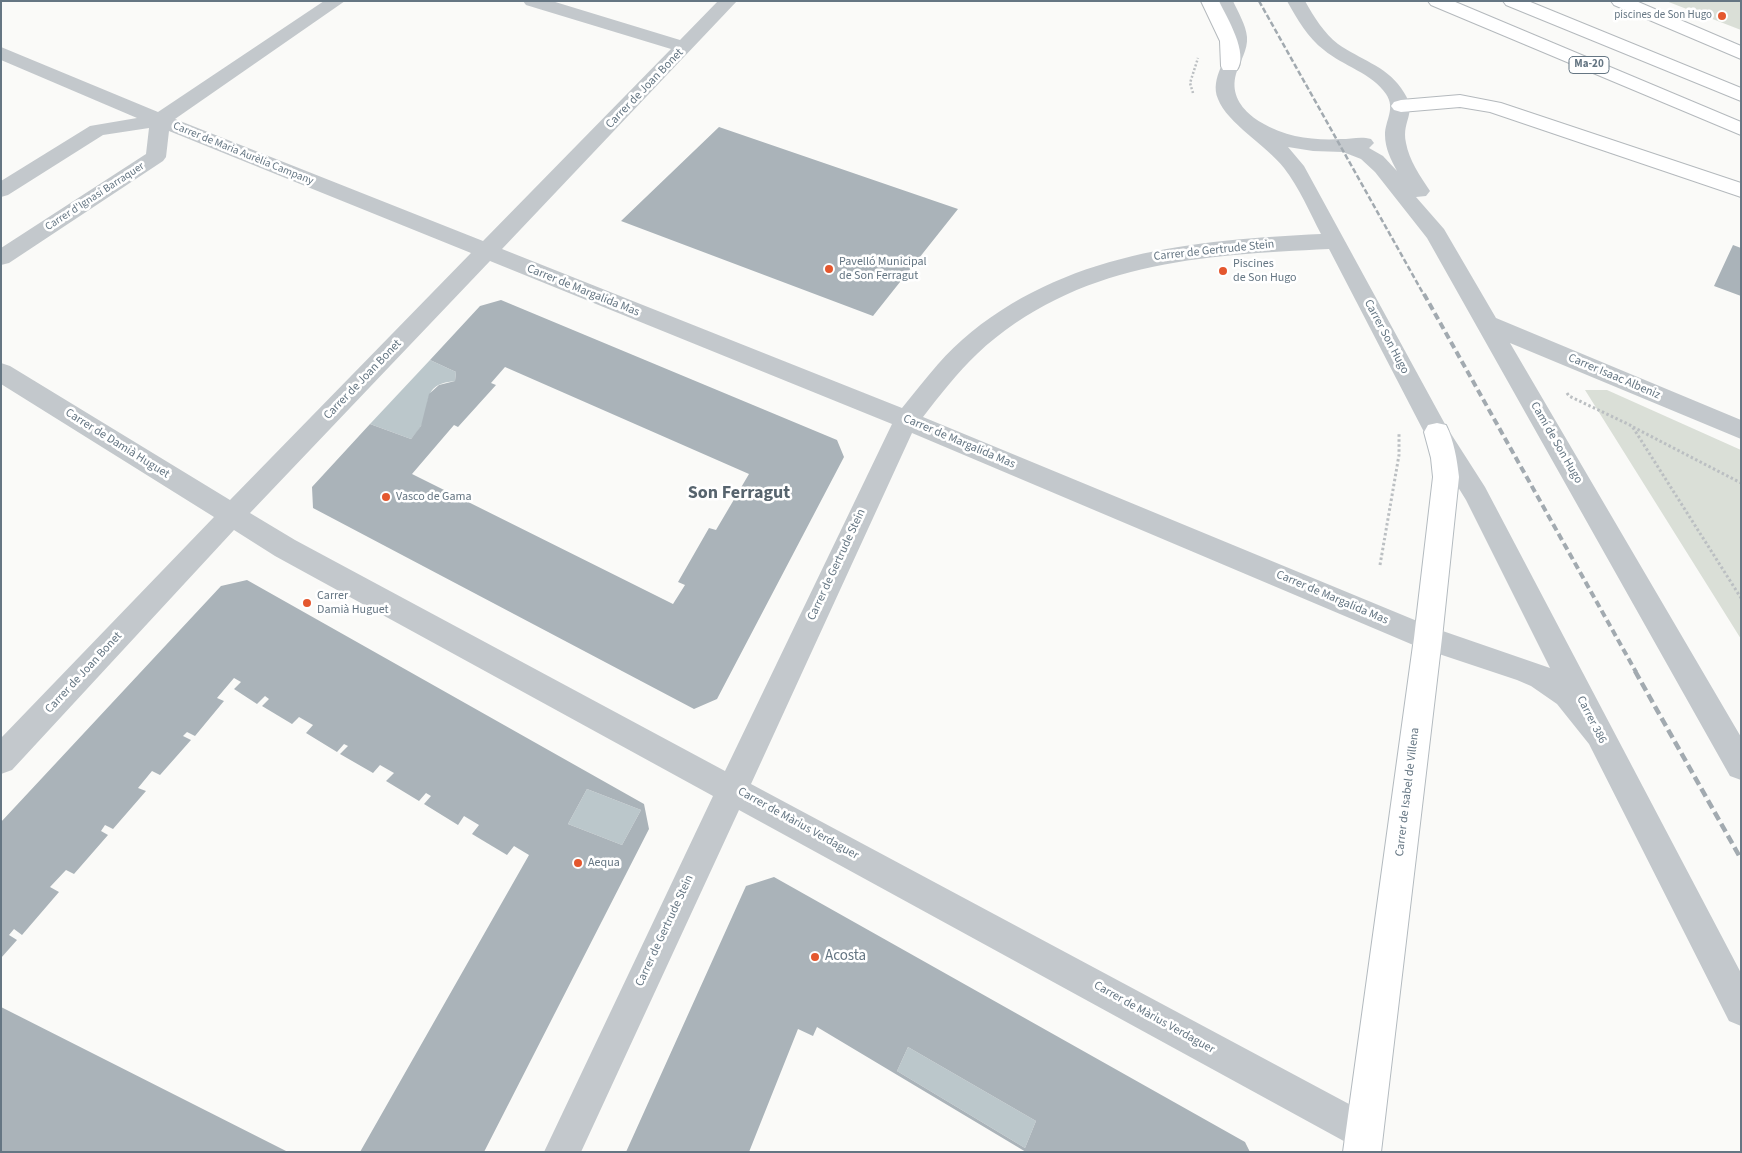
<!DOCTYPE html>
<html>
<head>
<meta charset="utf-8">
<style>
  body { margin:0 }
  #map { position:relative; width:1742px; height:1153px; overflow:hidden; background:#fafaf8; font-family:"Source Sans 3",sans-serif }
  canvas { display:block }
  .frame { position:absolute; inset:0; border:2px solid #657683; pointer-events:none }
</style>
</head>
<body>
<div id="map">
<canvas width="1742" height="1153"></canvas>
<div class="frame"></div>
</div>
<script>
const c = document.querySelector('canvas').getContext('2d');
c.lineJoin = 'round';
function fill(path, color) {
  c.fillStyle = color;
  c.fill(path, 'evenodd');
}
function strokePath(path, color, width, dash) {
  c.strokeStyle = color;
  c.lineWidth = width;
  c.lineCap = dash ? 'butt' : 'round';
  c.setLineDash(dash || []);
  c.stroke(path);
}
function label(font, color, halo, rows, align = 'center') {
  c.font = font + ' "Source Sans 3",sans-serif';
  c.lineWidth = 5;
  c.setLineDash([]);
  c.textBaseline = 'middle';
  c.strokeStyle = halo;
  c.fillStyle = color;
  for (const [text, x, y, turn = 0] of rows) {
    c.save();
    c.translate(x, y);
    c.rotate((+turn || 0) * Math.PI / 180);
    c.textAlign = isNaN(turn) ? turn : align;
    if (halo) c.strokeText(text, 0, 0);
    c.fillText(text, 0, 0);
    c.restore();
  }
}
const green = new Path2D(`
  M1666 1H1741V30Z
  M1585 390H1607L1741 450V639Z`);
const water = new Path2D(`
  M430 360 456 372 455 381C425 384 430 397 424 419 422 427 416 433 411 439L370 424Z
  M587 789 641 810 622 845 568 824Z
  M908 1047 1036 1121 1025 1148 897 1071Z`);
const building = new Path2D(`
  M719 127 958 209 873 316 621 221Z
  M1733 245 1741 248V296L1714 286Z
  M501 300 837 440 844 457 717 699 694 709 313 508 312 487 370 424 411 439 421 426 429 394 439 385 455 381 456 372 430 360 480 306ZM505 367 749 474 716 530 709 528 678 582 685 585 673 604 412 474 454 425 458 427 496 385 491 383Z
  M247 580 644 804 649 829 484 1152H360L529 855 514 846 507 855 472 834 479 825 464 816 458 825 424 804 431 796 426 793 419 801 386 781 394 773 380 765 373 773 340 754 348 746 344 744 337 752 306 733 313 725 299 717 292 724 262 706 269 699 265 696 257 704 234 689 241 682 234 678 217 698 224 701 195 736 187 732 183 736 191 740 160 775 152 771 138 788 146 791 113 829 105 825 101 831 108 835 74 874 66 870 50 887 59 892 22 935 14 929 9 935 17 940 1 958V822L221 586ZM587 789 641 810 622 845 568 824Z
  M774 877 1245 1142 1250 1152H1026L817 1027 813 1036 798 1029 749 1152H626L746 886ZM908 1047 1036 1121 1025 1148 897 1071Z
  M1 1007 288 1152H1Z`);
const pathFar1 = new Path2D(`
  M1193 93 1190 83 1198 58`);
const path = new Path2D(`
  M1567 393 1569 396 1632 426 1741 598
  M1633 427 1741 483
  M1380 565 1399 455V434`);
const street = new Path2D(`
  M324 1H345L175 119 483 241 671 49 526 5 523 1H552L680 40 718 1H737L502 249 902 408C921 385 939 360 962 340 1063 252 1194 240 1321 234 1310 213 1299 187 1284 168 1267 146 1227 123 1218 99 1209 77 1230 59 1229 37 1228 25 1220 12 1215 1H1233C1238 12 1246 25 1247 37 1248 50 1240 61 1236 74 1226 109 1267 129 1295 136 1310 139 1325 140 1341 139 1351 139 1361 136 1371 139L1374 143 1369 148 1383 156 1397 171C1391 160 1385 148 1385 135 1385 120 1396 109 1386 94 1372 73 1343 66 1324 50 1308 38 1297 19 1287 1H1305C1314 17 1324 33 1338 44 1359 59 1386 66 1401 88 1420 114 1401 118 1406 143 1409 160 1420 176 1430 191L1426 196 1416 197 1444 229 1496 318 1741 420V439L1510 343 1741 737V780L1730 776 1427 238 1375 172 1361 159 1343 152 1313 151 1288 147 1304 166 1446 426 1485 487 1741 973V1026L1729 1021 1589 744 1557 704 1531 686 1517 680 1418 647 912 433 751 784 1377 1119 1382 1132 1377 1145 1364 1150 1351 1145 739 810 581 1152H544L713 796 275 556 234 530 12 770 1 774V738L214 517 1 384V363L10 366 230 500 471 253 169 131 166 157 163 161 9 263 1 265V248L146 154 149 128 103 135 8 195 1 197V181L90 126 137 118 1 60V47L158 112ZM1329 249 1424 432 1466 500 1550 668 1434 628 923 417C940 395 957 373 977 354 1076 262 1201 255 1329 249ZM490 261 892 424 725 771 295 540 250 513Z`);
const secondary = new Path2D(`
  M1437 423 1446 425C1454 441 1457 459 1459 477L1442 638 1381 1152H1343L1414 638 1433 477 1431 458 1424 432 1428 425Z`);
const highway = new Path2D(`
  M1201 1H1219C1227 18 1249 53 1237 70H1223L1221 66 1220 41Z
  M1428 1H1453L1741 122V135L1431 5Z
  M1503 1H1528L1741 88V101L1506 5Z
  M1611 1H1636L1741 46V59L1614 5Z
  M1460 95 1501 103 1741 183V197L1490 112 1460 107 1401 112 1394 110 1391 106 1394 102 1401 100Z`);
const railFar2 = new Path2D(`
  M1259 1 1424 295`);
const railFar1 = new Path2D(`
  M1424 294 1636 672`);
const rail = new Path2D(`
  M1635 671 1741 859`);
const markers = [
  [1722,16,5,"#e4572e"],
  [829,269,5,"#e4572e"],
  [1223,271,5,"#e4572e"],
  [386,497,5,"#e4572e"],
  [307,603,5,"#e4572e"],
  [578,863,5,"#e4572e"],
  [815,957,5,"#e4572e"]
];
const farPoinames = [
  ["piscines de Son Hugo",1712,16]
];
const shields = [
  [1589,65,40]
];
const shieldNames = [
  ["Ma-20",1589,65]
];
const farStreetnames = [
  ["Carrer de Maria Aurèlia Campany",243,154,22],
  ["Carrer d'Ignasi Barraquer",95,197,-33]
];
const streetNames = [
  ["Carrer de Joan Bonet",645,89,-46],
  ["Carrer de Gertrude Stein",1214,251,-6],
  ["Carrer de Margalida Mas",583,291,22],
  ["Carrer Son Hugo",1386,337,62],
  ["Carrer Isaac Albeniz",1614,377,23],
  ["Carrer de Joan Bonet",363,380,-46],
  ["Carrer de Margalida Mas",959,442,23],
  ["Camí de Son Hugo",1556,443,60],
  ["Carrer de Damià Huguet",117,444,32],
  ["Carrer de Gertrude Stein",837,565,-65],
  ["Carrer de Margalida Mas",1332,598,23],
  ["Carrer de Joan Bonet",84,673,-47],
  ["Carrer 386",1591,720,63],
  ["Carrer de Isabel de Villena",1408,792,-83],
  ["Carrer de Màrius Verdaguer",798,824,29],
  ["Carrer de Gertrude Stein",665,931,-65],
  ["Carrer de Màrius Verdaguer",1154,1018,29]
];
const poiNames = [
  ["Pavelló Municipal",839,262],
  ["de Son Ferragut",839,276],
  ["Piscines",1233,264],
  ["de Son Hugo",1233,278],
  ["Vasco de Gama",396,497],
  ["Carrer",317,596],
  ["Damià Huguet",317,610],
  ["Aequa",588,863]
];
const nearPoinames = [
  ["Acosta",825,957]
];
const districtNames = [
  ["Son Ferragut",739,494]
];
fill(green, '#dadfd7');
fill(water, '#bbc7cb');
fill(building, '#aab3b9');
strokePath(secondary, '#b3babf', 2);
strokePath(highway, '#b4b9bd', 2);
strokePath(pathFar1, '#bbbfc2', 2.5, [2, 2]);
strokePath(path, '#bbbfc2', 3, [2.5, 2.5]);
fill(street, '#c3c8cc');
fill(secondary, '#fff');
fill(highway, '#fff');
strokePath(railFar2, '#a2aab0', 2.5, [5.5, 2.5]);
strokePath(railFar1, '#a2aab0', 4, [7, 4]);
strokePath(rail, '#a2aab0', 4.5, [9, 4.5]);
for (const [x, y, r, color] of markers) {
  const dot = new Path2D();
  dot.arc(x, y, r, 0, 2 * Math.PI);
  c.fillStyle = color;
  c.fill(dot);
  strokePath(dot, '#fff', 2);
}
label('11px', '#657683', '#fff', farPoinames, 'right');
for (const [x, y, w] of shields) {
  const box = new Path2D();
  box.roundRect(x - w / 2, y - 8.5, w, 17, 4);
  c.fillStyle = '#fff';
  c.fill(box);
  strokePath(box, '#657683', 1);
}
label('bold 11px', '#657683', null, shieldNames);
label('11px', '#657683', '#fff', farStreetnames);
label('12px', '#657683', '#fff', streetNames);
label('12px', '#657683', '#fff', poiNames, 'left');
label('15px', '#657683', '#fff', nearPoinames, 'left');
label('bold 18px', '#57646e', '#fff', districtNames);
</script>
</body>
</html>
